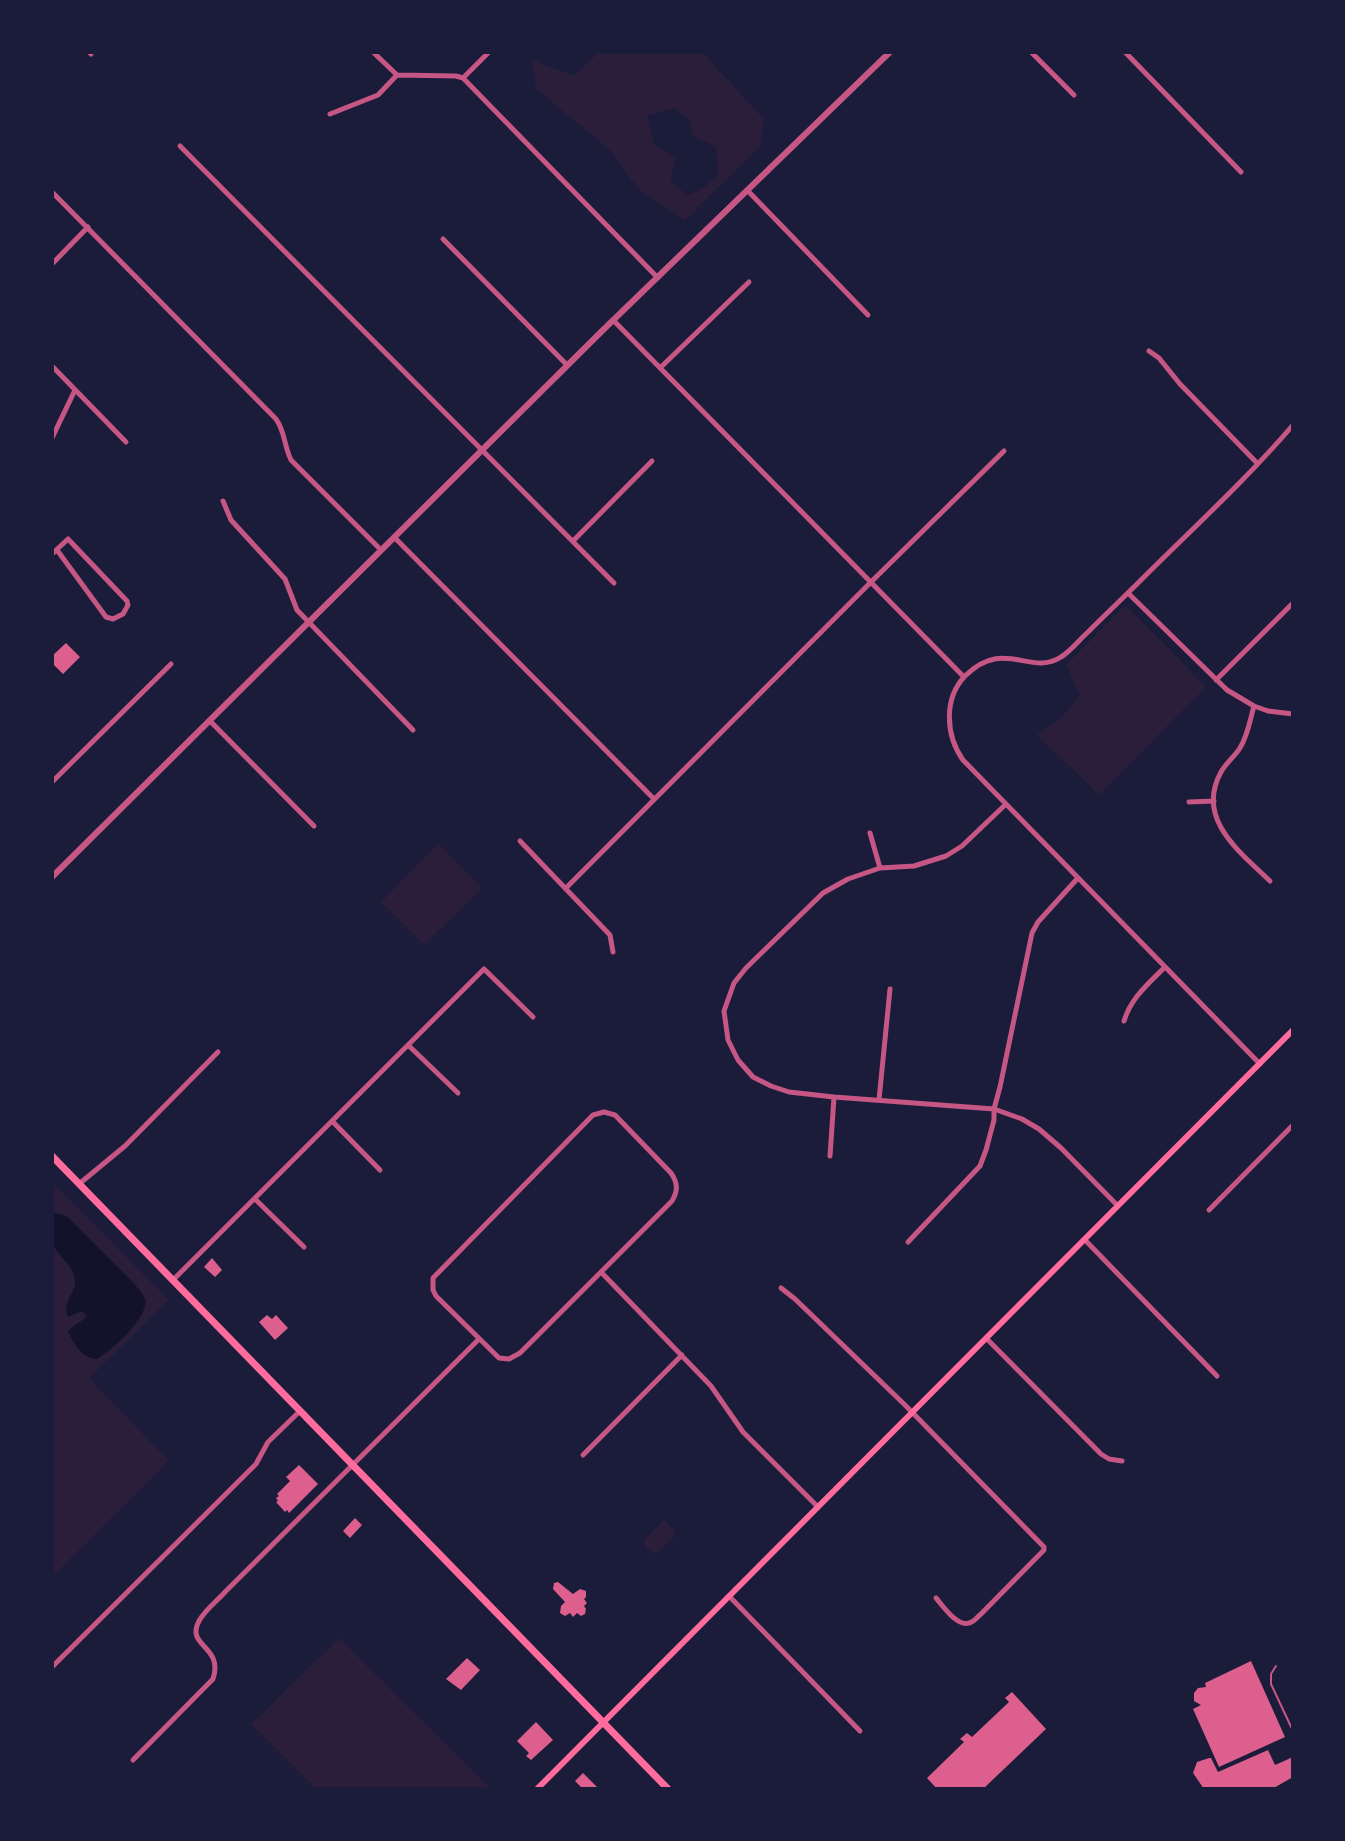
<!DOCTYPE html>
<html>
<head>
<meta charset="utf-8">
<style>
  body { margin:0 }
  #map { position:relative; width:1345px; height:1841px; overflow:hidden; background:#1b1b3a; font-family:Rubik,sans-serif }
  canvas { display:block }
  .frame { position:absolute; inset:0; border:54px solid #1b1b3a; pointer-events:none }
</style>
</head>
<body>
<div id="map">
<canvas width="1345" height="1841"></canvas>
<div class="frame"></div>
</div>
<script>
const c = document.querySelector('canvas').getContext('2d');
c.lineJoin = 'round';
function fill(path, color) {
  c.fillStyle = color;
  c.fill(path, 'evenodd');
}
function strokePath(path, color, width, dash) {
  c.strokeStyle = color;
  c.lineWidth = width;
  c.lineCap = dash ? 'butt' : 'round';
  c.setLineDash(dash || []);
  c.stroke(path);
}
const green = new Path2D(`
  M599 52H702L764 119 760 146 685 220 639 190 609 149 536 89 532 60 574 76ZM675 108 689 120 692 135 716 147 718 175 704 187 688 196 670 180 676 158 654 145 647 116Z
  M1124 606 1129 608 1206 687 1099 795 1037 735 1060 719 1080 695 1066 665Z
  M438 843 482 888 424 945 381 902Z
  M52 1182 169 1300 89 1378 169 1461 52 1577Z
  M664 1520 676 1532 674 1534 675 1536 655 1554 645 1547 644 1540Z
  M339 1638 491 1789H316L251 1724Z`);
const water = new Path2D(`
  M55 1213 67 1216 130 1279 142 1293 146 1301C144 1322 114 1348 97 1359 83 1359 74 1344 68 1332L71 1328 87 1317 82 1311 68 1317C62 1299 76 1295 75 1280 74 1265 56 1255 52 1242 50 1234 52 1224 52 1216Z`);
const building = new Path2D(`
  M66 643 80 657 63 674 52 663V656Z
  M212 1258 222 1270 215 1277 204 1267Z
  M267 1315 272 1319 276 1315 288 1328 275 1340 259 1322Z
  M299 1465 318 1484 289 1513 287 1510 285 1512 276 1502 278 1501 276 1498 279 1496 277 1494 290 1481 286 1477Z
  M355 1518 362 1525 350 1538 343 1531Z
  M558 1582 573 1594 580 1589 586 1591V1597L584 1599 587 1603 584 1606 586 1609 585 1614 581 1616 577 1613 573 1617 570 1613 565 1616 560 1613 561 1606 565 1602 553 1589 554 1583Z
  M467 1658 480 1670 461 1690 446 1679Z
  M1251 1661 1285 1737 1219 1767 1193 1709 1201 1705 1194 1701V1693L1198 1688 1206 1687 1205 1683Z
  M1012 1692 1046 1729 983 1789H937L927 1778 964 1742 960 1739 967 1733 972 1737 1009 1702 1005 1698Z
  M536 1722 553 1740 531 1760 526 1756 529 1753 517 1741Z
  M1268 1750 1275 1765 1293 1757V1777L1272 1789H1204L1193 1773 1197 1762 1209 1758H1211L1218 1772Z
  M583 1773 599 1789H583L575 1781Z`);
const service = new Path2D(`
  M1276 1666 1271 1674V1684L1293 1731`);
const minor = new Path2D(`
  M89 52 91 54
  M373 52 397 75
  M1031 52 1074 95
  M1125 52 1241 172
  M463 78 657 277
  M330 114 378 95 397 75 456 76 463 78 489 52
  M180 146 614 583
  M747 190 868 315
  M52 192 276 419C285 431 284 446 291 460L381 550
  M443 239 567 365
  M52 264 88 227
  M613 320 964 677
  M1149 351 1159 358 1180 384 1257 463
  M52 366 126 442
  M660 368 749 282
  M52 438 75 390
  M223 501 231 520 285 579 297 610 413 730
  M394 537 654 799
  M573 541 652 461
  M52 554 68 539 127 601 128 605 123 614 113 619 106 617 57 550
  M1128 593 1227 690 1254 706 1268 711 1293 714
  M1216 680 1293 603
  M1254 706C1250 720 1248 735 1240 748 1235 756 1226 763 1221 772 1195 819 1240 852 1270 881
  M210 721 314 826
  M52 782 171 664
  M1189 802 1214 801
  M1005 805 962 846 946 856 914 866 880 868 848 879 823 893 746 968 734 983 724 1011 728 1040 738 1060 753 1077 771 1086 789 1092 834 1097 994 1109 1022 1119 1039 1129 1061 1148 1118 1206
  M870 833 880 868
  M520 841 610 935 613 952
  M566 888 870 583 1004 451
  M1124 1021C1131 998 1148 984 1165 967
  M408 1045 458 1093
  M1260 1064 963 760C946 736 943 699 965 676 1004 637 1030 677 1061 657 1071 651 1079 640 1088 632 1105 615 1123 598 1140 581 1191 530 1246 480 1293 425
  M879 1100 890 989
  M604 1112 615 1115 671 1173C678 1183 678 1191 672 1201L520 1353 509 1359 499 1358 436 1296 433 1290V1278L593 1115Z
  M332 1121 380 1170
  M830 1156 834 1097
  M79 1184 125 1146 218 1052
  M255 1199 304 1247
  M1209 1210 1293 1125
  M1085 1240 1217 1376
  M908 1242 980 1166 986 1150 994 1120V1109L1000 1087 1032 933 1038 922 1077 879
  M601 1272 711 1386 743 1432 818 1507
  M173 1280 484 969 533 1017
  M781 1288 795 1299 905 1405 1044 1547V1550L981 1614C977 1617 974 1622 969 1623 957 1627 943 1606 936 1598
  M986 1338 1101 1454 1109 1459 1122 1461
  M583 1455 682 1355
  M729 1596 860 1731
  M52 1667 256 1464 268 1442 300 1411
  M133 1760 213 1679C224 1645 185 1647 199 1621 205 1610 217 1601 225 1592L479 1339`);
const tertiary = new Path2D(`
  M52 877 602 331 890 52`);
const secondary = new Path2D(`
  M537 1789 1293 1030`);
const primary = new Path2D(`
  M52 1156 668 1789`);
fill(green, '#2a1e3b');
fill(water, '#12122b');
fill(building, '#dd5f8e');
strokePath(service, '#c65784', 2);
strokePath(minor, '#c65784', 5);
strokePath(tertiary, '#c65784', 6);
strokePath(secondary, '#ff6b9d', 6);
strokePath(primary, '#ff6b9d', 7);
</script>
</body>
</html>
